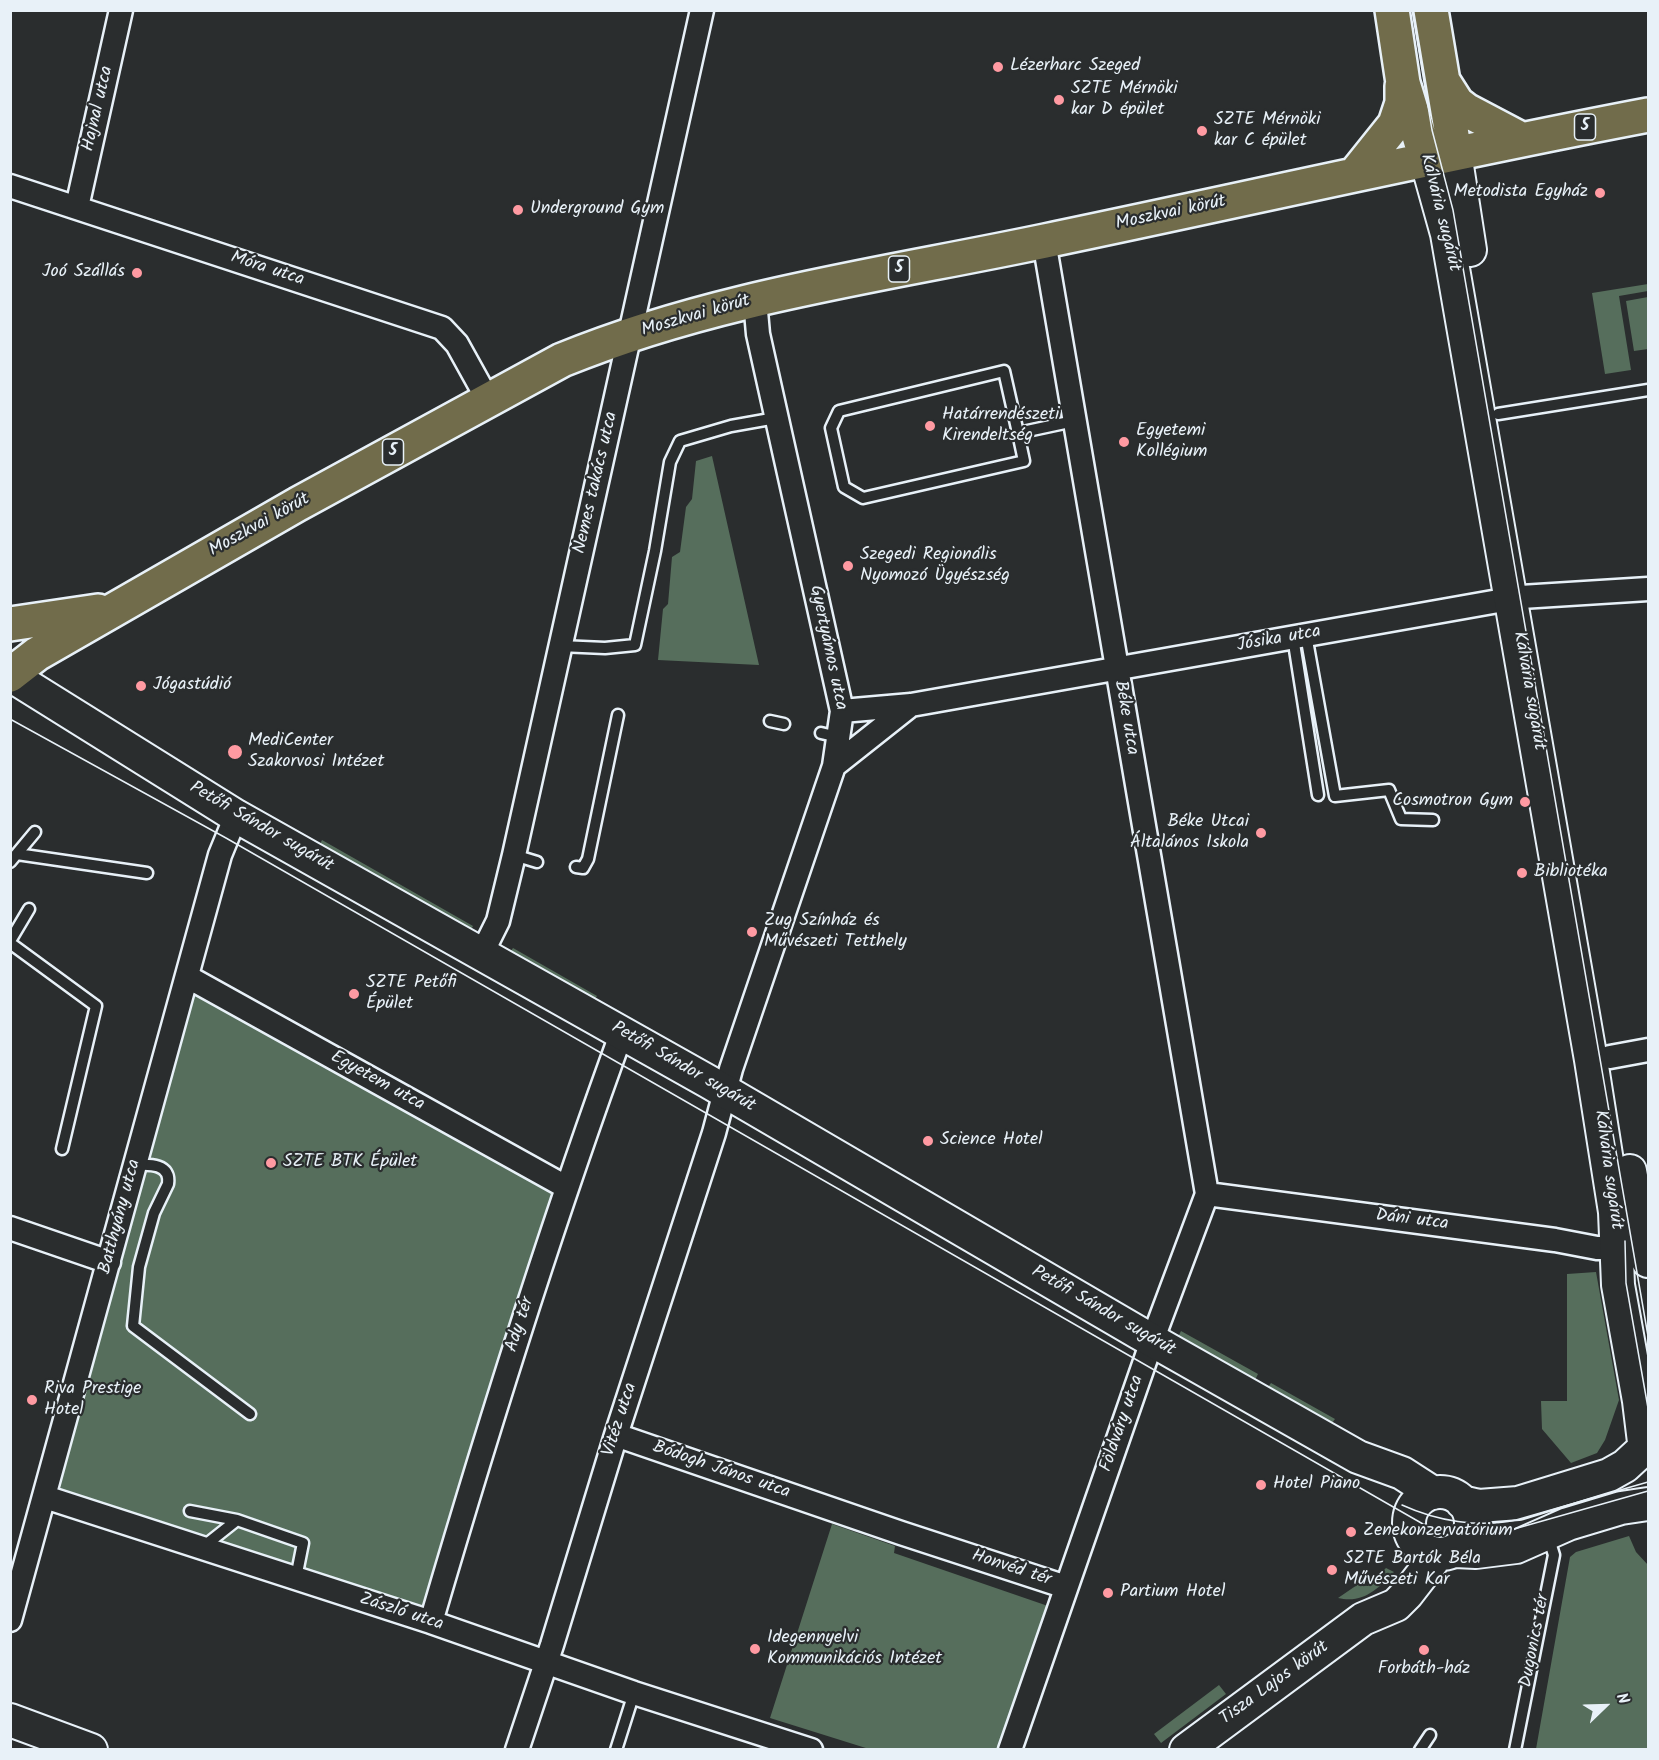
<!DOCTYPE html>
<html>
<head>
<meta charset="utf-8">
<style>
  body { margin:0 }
  #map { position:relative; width:1659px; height:1760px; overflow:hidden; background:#2a2d2e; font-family:Kalam,sans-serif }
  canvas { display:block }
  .frame { position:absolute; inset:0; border:12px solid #e8f1f8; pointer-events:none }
  .north { position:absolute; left:1575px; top:1676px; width:60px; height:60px; -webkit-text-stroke:4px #2a2d2e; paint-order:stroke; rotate:67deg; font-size:16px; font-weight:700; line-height:24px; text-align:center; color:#e8f1f8 }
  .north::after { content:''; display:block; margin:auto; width:21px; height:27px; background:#e8f1f8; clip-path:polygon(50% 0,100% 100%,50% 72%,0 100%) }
</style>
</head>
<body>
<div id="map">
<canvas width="1659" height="1760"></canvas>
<div class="frame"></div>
<div class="north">N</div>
</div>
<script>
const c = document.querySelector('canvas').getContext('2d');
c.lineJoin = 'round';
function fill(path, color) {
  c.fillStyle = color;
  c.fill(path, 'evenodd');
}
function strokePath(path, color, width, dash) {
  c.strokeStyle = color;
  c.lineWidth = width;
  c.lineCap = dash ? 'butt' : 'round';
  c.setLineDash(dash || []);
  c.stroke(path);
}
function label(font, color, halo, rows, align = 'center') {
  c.font = font + ' Kalam,sans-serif';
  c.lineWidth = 4.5;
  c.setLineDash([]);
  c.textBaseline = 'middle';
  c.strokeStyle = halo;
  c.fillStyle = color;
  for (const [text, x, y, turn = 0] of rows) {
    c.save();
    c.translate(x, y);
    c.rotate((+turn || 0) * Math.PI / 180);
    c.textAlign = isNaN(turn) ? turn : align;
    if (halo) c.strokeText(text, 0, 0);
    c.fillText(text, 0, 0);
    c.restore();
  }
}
const green = new Path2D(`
  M1648 284V291L1619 296 1631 370 1605 374 1592 293Z
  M1648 297V349L1634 351 1626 301Z
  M712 456 759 665 658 660 663 609 668 604 672 557 680 552 686 507 692 499 696 461Z
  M322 840 473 926 471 930 320 844Z
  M513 948 597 996 594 1001 510 952Z
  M188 977 566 1187 431 1622 45 1497Z
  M1596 1272 1619 1400 1605 1440 1597 1453 1571 1463 1542 1429 1541 1401H1567V1274Z
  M1181 1331 1258 1374 1255 1380 1178 1337Z
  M1271 1383 1335 1419 1332 1423 1268 1387Z
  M832 1524 895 1546 894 1553 1048 1606 998 1749H869L770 1718Z
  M1629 1536 1636 1552 1648 1565V1749H1536L1570 1557 1576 1552Z
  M1386 1568 1394 1572C1378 1589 1363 1604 1338 1598L1357 1585 1368 1586Z
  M1219 1685 1226 1694 1161 1743 1154 1734Z`);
const lane = new Path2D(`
  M1498 414 1648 390
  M1018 433 1024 461 863 498 844 487 831 428 839 411 1004 371 1018 433 1074 421
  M1306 635 1335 796 1389 790 1401 819 1433 820
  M1293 637 1318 795
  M560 646 605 648 635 645 655 551 670 462 680 441 731 426 776 418
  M770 721 784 724
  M821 733 838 737
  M17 854 147 873
  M514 855 537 862
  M10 862 35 832
  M576 867 583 868 588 859 618 715
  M10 941 29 909
  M10 943 96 1006 62 1149
  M136 1165C150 1164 171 1164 168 1184L154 1213 139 1267 133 1326 250 1414
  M190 1511 237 1520
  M203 1547 237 1520 303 1543 296 1578
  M616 1750 634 1693
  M1420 1750 1430 1735
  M1515 1750 1554 1555 1548 1536`);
const street = new Path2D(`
  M10 186 442 328 457 344 488 400
  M77 207 121 10
  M1044 241 1207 1194
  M842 711 911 705 1521 597 1648 589
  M834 766 911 705
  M482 953 498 921 514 855 702 10
  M188 977 566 1187
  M1610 1057 1648 1050
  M1207 1194 1555 1240 1597 1248H1631
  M10 1228 109 1262
  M616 1435 901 1533 1066 1587
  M45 1497 431 1622 634 1693 811 1750
  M10 1620 220 855 236 816
  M431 1622C489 1424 551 1226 622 1032
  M517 1750 552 1645 616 1435 714 1133 731 1069 834 766 842 711 758 334 755 300
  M1010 1750 1152 1341 1207 1194`);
const secondary = new Path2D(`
  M1455 153 1470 250
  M1426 159 1447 234 1591 1060 1615 1212 1618 1285 1639 1401 1644 1442
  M10 675 236 816 709 1082 1139 1333 1358 1457 1402 1473 1433 1493
  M1630 1171 1644 1247 1648 1261
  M1409 1523a31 31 0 1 1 62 0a31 31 0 1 1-62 0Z
  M1462 1502 1479 1506 1518 1503 1609 1475 1625 1466 1638 1454
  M1455 1551 1476 1552 1516 1547 1568 1524 1621 1508 1648 1504
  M10 1720 91 1750
  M1186 1750 1363 1619 1396 1605 1407 1594 1438 1554`);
const primary = new Path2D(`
  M1392 10 1403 83 1426 159
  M1431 10 1455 153
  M1443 81 1457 103 1466 110 1521 139
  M1355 174 1395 124 1402 103V86
  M10 624 98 611
  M10 675 37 654 298 504 562 360C716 297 883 275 1045 241 1247 199 1447 153 1648 115`);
const tram = new Path2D(`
  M1412 10 1432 130 1453 210 1648 1336
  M10 719 226 838 1423 1524 1469 1535 1500 1533 1648 1491
  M1625 1241 1626 1283 1648 1408
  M1402 1505C1437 1521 1478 1528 1516 1520L1648 1482`);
const markers = [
  [998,67,6,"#ff9aa2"],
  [1059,100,6,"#ff9aa2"],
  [1202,131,6,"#ff9aa2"],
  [1600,193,6,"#ff9aa2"],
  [518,210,6,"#ff9aa2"],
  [137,273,6,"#ff9aa2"],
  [930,426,6,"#ff9aa2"],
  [1124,442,6,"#ff9aa2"],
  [848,566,6,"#ff9aa2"],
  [141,686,6,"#ff9aa2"],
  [235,752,8,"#ff9aa2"],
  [1525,802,6,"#ff9aa2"],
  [1261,833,6,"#ff9aa2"],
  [1522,873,6,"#ff9aa2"],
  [752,932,6,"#ff9aa2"],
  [354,994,6,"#ff9aa2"],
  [928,1141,6,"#ff9aa2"],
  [271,1163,6,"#ff9aa2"],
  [32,1400,6,"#ff9aa2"],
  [1261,1485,6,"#ff9aa2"],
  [1351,1532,6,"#ff9aa2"],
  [1332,1570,6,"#ff9aa2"],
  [1108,1593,6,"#ff9aa2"],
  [755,1649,6,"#ff9aa2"],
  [1424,1650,6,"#ff9aa2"]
];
const shields = [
  [1585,127,21],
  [899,269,21],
  [393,452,21]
];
const shieldNames = [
  ["5",1585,127],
  ["5",899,269],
  ["5",393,452]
];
const poiNames = [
  ["Lézerharc Szeged",1010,67],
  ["SZTE Mérnöki",1071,90],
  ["kar D épület",1071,111],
  ["SZTE Mérnöki",1214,121],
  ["kar C épület",1214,142],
  ["Metodista Egyház",1588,193,"right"],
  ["Underground Gym",530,210],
  ["Joó Szállás",125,273,"right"],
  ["Határrendészeti",942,416],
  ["Kirendeltség",942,437],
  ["Egyetemi",1136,432],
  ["Kollégium",1136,453],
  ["Szegedi Regionális",860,556],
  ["Nyomozó Ügyészség",860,577],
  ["Jógastúdió",153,686],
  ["MediCenter",248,742],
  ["Szakorvosi Intézet",248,763],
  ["Cosmotron Gym",1513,802,"right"],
  ["Béke Utcai",1249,823,"right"],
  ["Általános Iskola",1249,844,"right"],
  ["Bibliotéka",1534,873],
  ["Zug Színház és",764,922],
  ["Művészeti Tetthely",764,943],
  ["SZTE Petőfi",366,984],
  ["Épület",366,1005],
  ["Science Hotel",940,1141],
  ["SZTE BTK Épület",283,1163],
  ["Riva Prestige",44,1390],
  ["Hotel",44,1411],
  ["Hotel Piano",1273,1485],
  ["Zenekonzervatórium",1363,1532],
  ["SZTE Bartók Béla",1344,1560],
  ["Művészeti Kar",1344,1581],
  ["Partium Hotel",1120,1593],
  ["Idegennyelvi",767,1639],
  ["Kommunikációs Intézet",767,1660],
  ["Forbáth-ház",1424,1670,"center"]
];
const streetNames = [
  ["Hajnal utca",99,109,-77],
  ["Kálvária sugárút",1439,213,76],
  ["Moszkvai körút",1171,214,-12],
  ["Móra utca",267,270,18],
  ["Moszkvai körút",696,317,-16],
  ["Nemes takács utca",597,483,-77],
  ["Moszkvai körút",260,526,-29],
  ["Jósika utca",1279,640,-10],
  ["Gyertyámos utca",827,648,78],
  ["Kálvária sugárút",1528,691,80],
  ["Béke utca",1125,718,80],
  ["Petőfi Sándor sugárút",261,828,30],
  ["Petőfi Sándor sugárút",683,1068,30],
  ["Egyetem utca",377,1082,29],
  ["Kálvária sugárút",1607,1170,82],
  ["Batthyány utca",121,1217,-75],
  ["Dáni utca",1412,1221,7],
  ["Petőfi Sándor sugárút",1103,1312,30],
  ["Ady tér",521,1325,-72],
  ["Vitéz utca",621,1420,-72],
  ["Földváry utca",1123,1424,-71],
  ["Bódogh János utca",721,1471,19],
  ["Honvéd tér",1011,1569,18],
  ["Zászló utca",401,1613,18],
  ["Dugonics tér",1536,1641,-79],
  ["Tisza Lajos körút",1275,1684,-36]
];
fill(green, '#566e5c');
strokePath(lane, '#e8f1f8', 15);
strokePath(street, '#e8f1f8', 27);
strokePath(secondary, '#e8f1f8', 36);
strokePath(primary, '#e8f1f8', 38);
strokePath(lane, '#2a2d2e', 10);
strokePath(street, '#2a2d2e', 22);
strokePath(secondary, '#2a2d2e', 32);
strokePath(primary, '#716c4b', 33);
strokePath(tram, '#e8f1f8', 1.5);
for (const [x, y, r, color] of markers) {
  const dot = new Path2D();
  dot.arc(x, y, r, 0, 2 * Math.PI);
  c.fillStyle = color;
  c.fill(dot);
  strokePath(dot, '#2a2d2e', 2);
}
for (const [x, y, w] of shields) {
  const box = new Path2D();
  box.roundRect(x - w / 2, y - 13, w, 26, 4.5);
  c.fillStyle = '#2a2d2e';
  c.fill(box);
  strokePath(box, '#e8f1f8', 1.5);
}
label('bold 16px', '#e8f1f8', null, shieldNames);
label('18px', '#e8f1f8', '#2a2d2e', poiNames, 'left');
label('18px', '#e8f1f8', '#2a2d2e', streetNames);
</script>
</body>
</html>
